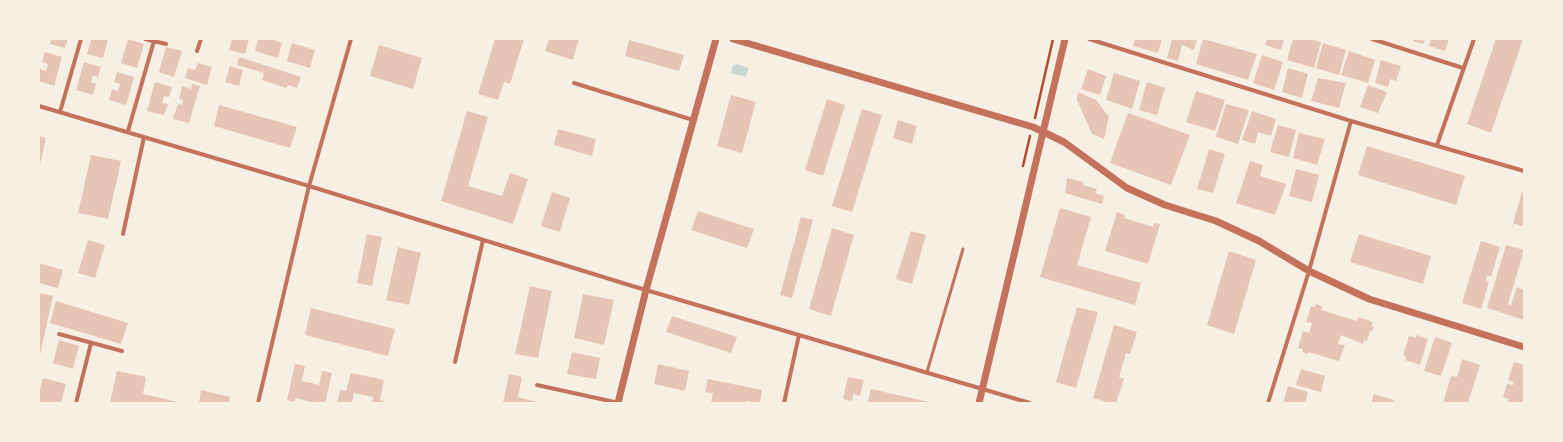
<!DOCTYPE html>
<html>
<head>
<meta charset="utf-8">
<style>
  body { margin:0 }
  #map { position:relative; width:1563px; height:442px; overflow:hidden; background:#f6efe4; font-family:Figtree,sans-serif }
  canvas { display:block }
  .frame { position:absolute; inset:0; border:40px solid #f6efe4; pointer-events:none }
</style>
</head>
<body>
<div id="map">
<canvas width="1563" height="442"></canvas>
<div class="frame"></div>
</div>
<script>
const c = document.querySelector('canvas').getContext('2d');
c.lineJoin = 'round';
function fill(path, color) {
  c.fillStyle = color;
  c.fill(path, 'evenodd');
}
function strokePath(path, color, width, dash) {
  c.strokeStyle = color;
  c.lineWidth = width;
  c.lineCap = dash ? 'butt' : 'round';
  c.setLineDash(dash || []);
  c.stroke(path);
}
const water = new Path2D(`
  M737 64 749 68 746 77 731 73 733 65Z`);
const building = new Path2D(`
  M51 39H68L65 48 50 44Z
  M91 39H108L103 58 87 54Z
  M128 39 144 44 137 68 121 63Z
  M232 39H249L245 54 229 50Z
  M258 39H271L282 43 278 58 255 51Z
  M495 39H524L510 84 504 82 498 100 478 94Z
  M549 39H579L573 60 545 51Z
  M1135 39H1162L1158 53 1133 46Z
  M1172 39H1197L1194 50 1182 45 1178 61 1167 58Z
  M1203 39 1257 54 1248 80 1196 64Z
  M1267 39H1284L1281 50 1265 45Z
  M1293 39H1311L1321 42 1314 68 1287 60Z
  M1413 39H1425L1423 44 1413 41Z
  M1431 39H1449L1445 51 1429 46Z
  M1496 39H1523L1491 133 1467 124Z
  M629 40 684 55 679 71 625 56Z
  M292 43 315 50 310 68 287 61Z
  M1323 43 1346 50 1339 75 1316 68Z
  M379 45 422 58 413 89 370 76Z
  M166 47 182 51 174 77 159 72Z
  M1349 51 1375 60 1368 83 1341 75Z
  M45 52 62 57 54 86 39 81 40 69 46 71 48 64 42 62Z
  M1262 55 1283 62 1274 90 1253 83Z
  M239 57 301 77 297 88 288 85 286 88 262 80 264 73 237 65Z
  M1381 60 1401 66 1396 81 1390 79 1388 87 1375 83Z
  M84 62 101 67 98 77 93 75 91 82 96 84 93 95 76 90Z
  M198 63 212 67 207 85 185 78 188 68 195 70Z
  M230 66 243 70 239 86 225 82Z
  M1288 68 1308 74 1302 98 1282 92Z
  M1088 69 1106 76 1100 95 1081 89Z
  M117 72 134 77 126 105 109 100 112 89 118 91 120 84 114 82Z
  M1114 73 1140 81 1132 109 1106 100Z
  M1318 78 1346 83 1339 108 1311 101Z
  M155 82 172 87 169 97 164 96 162 103 168 104 164 115 147 111Z
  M1147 82 1165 88 1157 115 1139 110Z
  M192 84 200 86 189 123 173 119 178 104 182 105 183 100 179 99 182 86 191 89Z
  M1368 85 1387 92 1378 113 1360 107Z
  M1196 91 1225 100 1215 131 1186 122Z
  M1078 92 1096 100 1109 117 1104 139 1092 134 1077 100Z
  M731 95 756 102 742 153 717 146Z
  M827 99 845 105 823 176 805 170Z
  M1226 104 1249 110 1238 144 1216 137Z
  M219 105 297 127 290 148 214 126Z
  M862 109 882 115 852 212 832 206Z
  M467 111 488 117 468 186 502 196 510 173 528 179 513 224 441 201Z
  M1252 111 1276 119 1271 136 1258 132 1255 144 1242 140Z
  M1128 113 1190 135 1171 185 1110 163Z
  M898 120 917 126 912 144 893 138Z
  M1278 125 1296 130 1289 157 1270 152Z
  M558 129 596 139 592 156 554 145Z
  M1299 133 1325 139 1317 165 1293 158Z
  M39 136 46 138 40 164H39Z
  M1367 146 1465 176 1456 205 1358 175Z
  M1209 149 1225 154 1213 193 1197 189Z
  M91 155 121 161 108 219 78 213Z
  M1250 161 1263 165 1260 176 1286 184 1275 215 1236 203Z
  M1296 169 1319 175 1312 202 1289 196Z
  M1067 178 1083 182V185L1097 189 1095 193 1104 196 1102 204 1065 193Z
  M1523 189 1524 190V227L1513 223Z
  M552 192 570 198 560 232 541 226Z
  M1060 208 1091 217 1077 265 1141 283 1135 305 1040 277Z
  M698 211 754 229 747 248 691 230Z
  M1117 212 1125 215 1124 218 1153 227 1154 223 1160 224 1148 264 1105 251Z
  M801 217 813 220 792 298 780 295Z
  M832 228 854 235 831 316 809 309Z
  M911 231 926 235 912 284 896 279Z
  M367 234 382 237 372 286 357 283Z
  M1359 234 1431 256 1423 284 1350 262Z
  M88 240 105 245 95 278 78 273Z
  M1481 241 1500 247 1491 277 1487 275 1486 281 1489 282 1481 309 1462 303Z
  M1506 245 1524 250 1508 304 1511 305 1517 287 1524 290V320L1487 308Z
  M398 247 421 253 409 305 386 300Z
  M1229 251 1256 260 1234 334 1207 325Z
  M39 263 63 270 58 288 39 283Z
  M530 286 552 291 538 358 515 354Z
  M39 293 53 296 40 355H39Z
  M583 294 614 300 604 345 574 338Z
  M56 301 128 323 121 344 50 323Z
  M1316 304 1322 306 1321 310 1357 321 1358 317 1373 322 1371 326 1374 327 1372 332 1370 331 1367 341 1364 340 1363 344 1341 335 1338 344 1345 345 1339 361 1308 352V354L1302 352 1303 349 1298 348 1303 331 1309 333 1312 323 1306 322 1311 306 1315 307Z
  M1077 307 1098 312 1076 388 1056 382Z
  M311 308 395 329 388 356 305 335Z
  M672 316 737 337 731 353 666 332Z
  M1114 325 1137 332 1130 354 1126 353 1119 377 1124 379 1116 403H1110L1093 398Z
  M1416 335 1428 339 1420 365 1405 360 1406 356H1403L1409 336 1416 338Z
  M1435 337 1452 343 1441 376 1424 371Z
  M59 340 79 346 73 369 53 363Z
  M572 352 600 358 596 379 567 374Z
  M1462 359 1480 365 1468 403H1443L1451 376 1457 377Z
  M1514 362 1524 365V403H1508L1509 399 1503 397 1507 384 1513 385 1514 382 1508 380Z
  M295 364 305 366 302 381 319 385 322 371 332 373 325 403H315L296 398 294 402 287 400Z
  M658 364 689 371 685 391 654 384Z
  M1301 369 1325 376 1321 392 1296 385Z
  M117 371 146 377 143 394 182 403H110Z
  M351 373 384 380 380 400 390 403H372L373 397 354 393 352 403H337L340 390 346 391Z
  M509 374 522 377 518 397 541 403H503Z
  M848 377 864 380 860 396 853 394 852 401 843 399Z
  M43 378 66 384 61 403 39 402V393Z
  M708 379 762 390 760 403 747 401 746 403H711L713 393 705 392Z
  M1288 386 1308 392 1305 403H1283Z
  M871 389 929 402V403H868Z
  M201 390 230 397 229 403H199Z
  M1374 394 1394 400 1393 403H1371Z`);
const path = new Path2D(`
  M1035 118 1053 39
  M1023 166 1030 136`);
const service = new Path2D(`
  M927 372 963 249`);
const minor = new Path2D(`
  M145 39 166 44
  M1089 39 1351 121 1524 171
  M1372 39 1463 68
  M197 51 201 39
  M574 83 693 120
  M39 106 309 186 629 285 1030 403
  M60 112 81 39
  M128 131 154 41
  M1437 145 1474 39
  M123 234 144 137
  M59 334 122 351
  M455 362 483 240
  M537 385 619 403
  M76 403 91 343
  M258 403 309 186 351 39
  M784 403 799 335
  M1268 403 1309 271 1351 121`);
const tertiary = new Path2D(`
  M733 39 1033 127 1064 142 1127 188 1165 205 1216 221 1259 241 1309 271 1369 299 1524 347
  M618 403 646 290 716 39
  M979 403 1065 39`);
fill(water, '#c9d6d2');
fill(building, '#e6c5b7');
strokePath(path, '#b5482f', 2.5);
strokePath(service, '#c5725c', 3);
strokePath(minor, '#c5725c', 4);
strokePath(tertiary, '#c5725c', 7);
</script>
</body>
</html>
